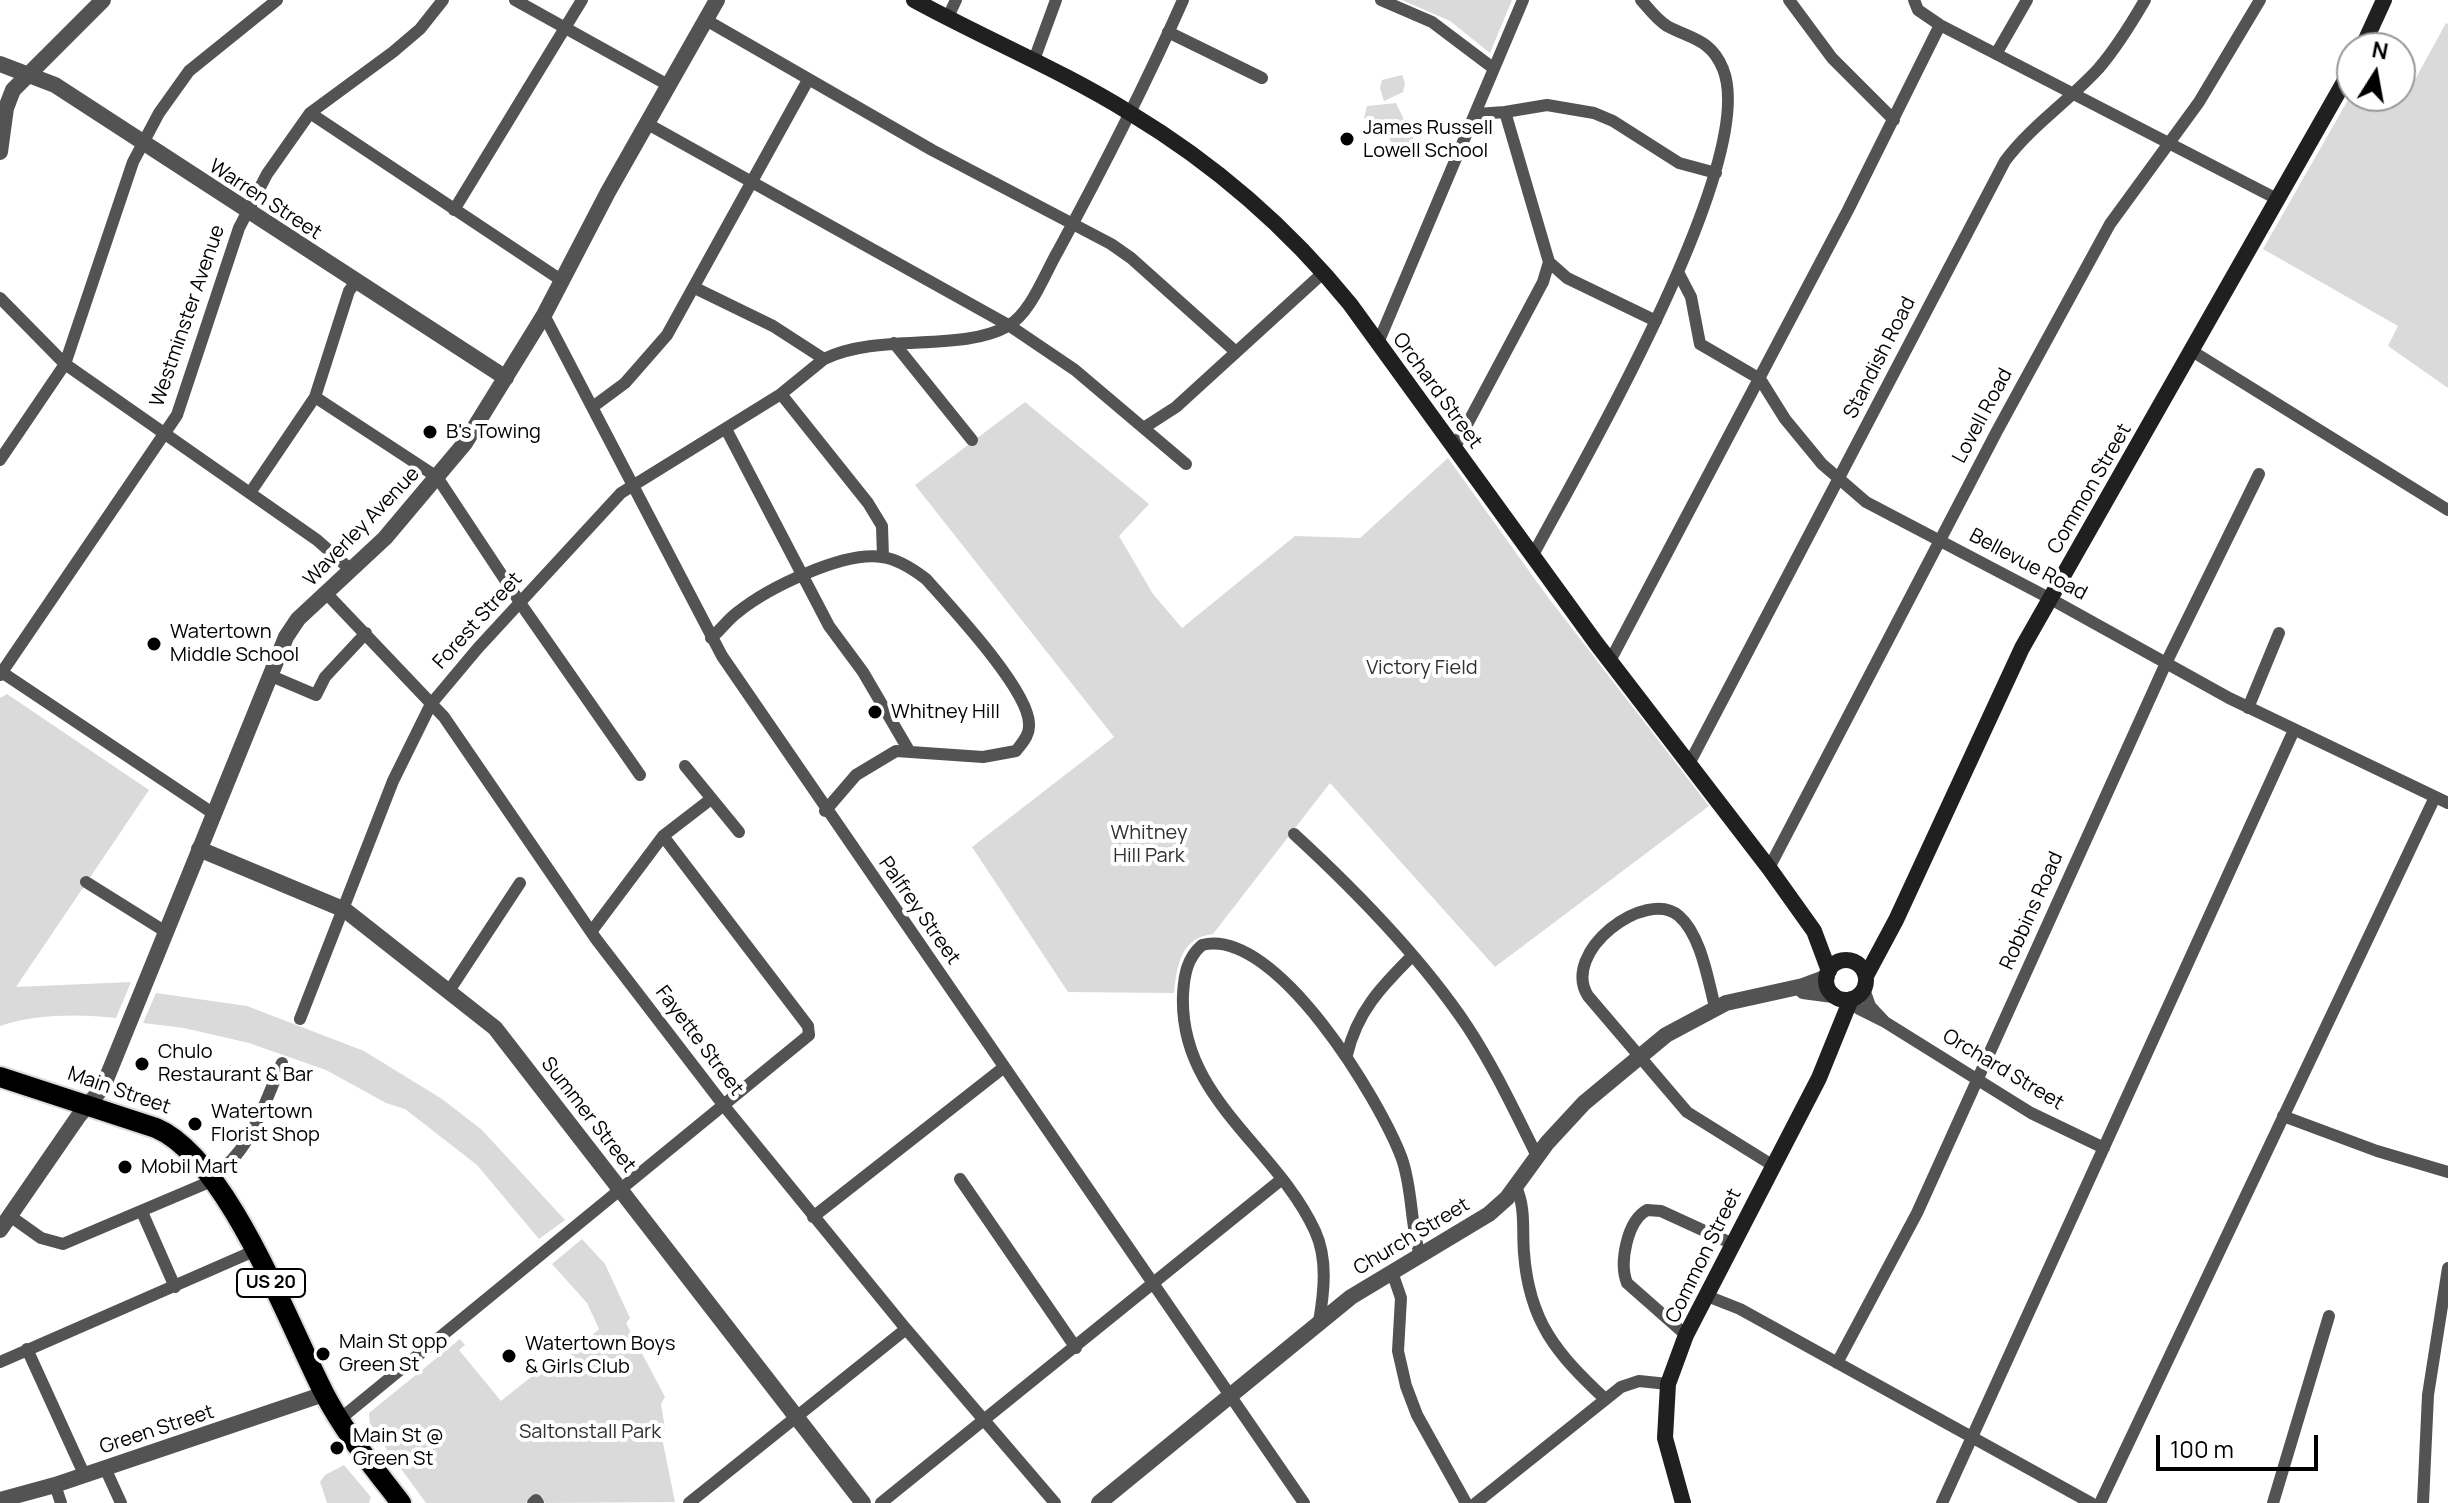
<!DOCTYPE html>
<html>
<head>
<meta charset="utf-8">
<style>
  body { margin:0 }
  #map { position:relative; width:2448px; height:1503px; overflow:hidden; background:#fff; font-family:Manrope,sans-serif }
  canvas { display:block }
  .north { position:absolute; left:2336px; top:32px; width:80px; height:80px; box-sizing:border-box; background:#fff; border:2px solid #999; border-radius:50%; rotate:11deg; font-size:22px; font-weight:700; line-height:32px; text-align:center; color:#000 }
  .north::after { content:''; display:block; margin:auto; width:28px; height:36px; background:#000; clip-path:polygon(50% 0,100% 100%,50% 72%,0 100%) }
  .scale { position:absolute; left:2156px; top:1435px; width:162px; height:36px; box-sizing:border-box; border:4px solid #000; border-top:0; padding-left:10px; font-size:24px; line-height:28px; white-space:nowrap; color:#000; -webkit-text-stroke:6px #fff; paint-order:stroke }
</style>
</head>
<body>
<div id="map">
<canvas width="2448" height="1503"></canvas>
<div class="north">N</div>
<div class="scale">100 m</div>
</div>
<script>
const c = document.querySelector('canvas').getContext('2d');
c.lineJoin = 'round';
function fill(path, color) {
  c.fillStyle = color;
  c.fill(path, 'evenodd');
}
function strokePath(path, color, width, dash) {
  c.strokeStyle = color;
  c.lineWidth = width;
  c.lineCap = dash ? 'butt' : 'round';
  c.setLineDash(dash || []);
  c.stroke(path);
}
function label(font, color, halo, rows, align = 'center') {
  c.font = font + ' Manrope,sans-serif';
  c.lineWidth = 8;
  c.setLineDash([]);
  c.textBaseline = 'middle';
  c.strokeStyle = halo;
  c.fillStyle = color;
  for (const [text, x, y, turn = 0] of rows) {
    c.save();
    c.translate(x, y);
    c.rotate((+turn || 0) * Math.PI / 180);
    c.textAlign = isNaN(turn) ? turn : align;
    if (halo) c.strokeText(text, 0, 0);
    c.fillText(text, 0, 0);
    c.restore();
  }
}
const green = new Path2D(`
  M1402 0H1512L1490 53 1450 21Z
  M2446 23 2448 24V388L2388 346 2398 326 2263 249 2352 93V96L2405 98Z
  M1402 75 1405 83 1403 92 1384 101 1380 88 1382 80Z
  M1396 103 1415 142 1405 150 1392 144 1382 121 1371 124 1364 118 1367 106Z
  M1025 402 1149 504 1119 536 1153 594 1182 628 1295 536 1360 538 1448 458 1547 596 1709 806 1495 967 1330 783 1213 934C1180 938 1177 966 1174 993L1068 992 972 847 1114 737 915 485Z
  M7 694 149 790 16 987 131 982 116 1018C79 1014 36 1014 0 1026V698Z
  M156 993 247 1006 364 1051 442 1099 482 1130 565 1220 539 1239 477 1165 405 1109 386 1103 326 1070 249 1043 184 1028 143 1023Z
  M582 1239 605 1264 630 1318 626 1323 665 1397 661 1404 665 1429 661 1433 675 1502 545 1503 537 1494 525 1503H426L370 1426 369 1413 460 1339 465 1345 459 1350 501 1401 546 1365 552 1371 599 1329 587 1303 552 1264Z
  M344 1465 371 1497 369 1503H327L320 1482 325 1475Z`);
const minor = new Path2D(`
  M515 0 668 85
  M1381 0 1432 22 1493 68
  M1789 0 1832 58 1894 120
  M1914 0 1918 10 1940 25 2277 199
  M948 17 956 0
  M706 20 932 150 1111 244 1131 258 1236 352
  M1168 32 1262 78
  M1996 54 2027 0
  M1034 60 1056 0
  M1505 112 1547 105 1594 113 1613 121 1679 163 1716 173
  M310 113 561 280
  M646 123 1010 326 1075 370 1186 464
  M454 210 582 0
  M1549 262 1567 278 1656 321
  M1678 272 1691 297 1700 344 1760 379 1785 419 1822 464 1866 502 2049 598 2229 698 2448 803
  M695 288 773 326 824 359C880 332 960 353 1008 326 1031 313 1045 273 1058 251 1103 168 1145 86 1183 0
  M0 298 65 364 317 540 351 570
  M544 315 722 656 1304 1503
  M894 343 972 440
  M1378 343 1523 0
  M2192 351 2448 510
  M781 394 868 503 882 526 883 557
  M315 397 437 477 525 610 640 775
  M594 406 625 383 667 335 808 80
  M1145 427 1176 407 1324 272
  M726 429 829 626 863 672 908 749
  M1454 449 1543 282 1549 262 1505 112 1477 114
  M0 460 65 364 133 162 159 113 189 71 277 0
  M250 493 315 397 349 291 355 283
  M1532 557C1580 466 1760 160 1723 69 1711 39 1691 39 1667 26 1657 20 1649 9 1641 0
  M326 593 444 717 596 939 725 1107 906 1329 1055 1503
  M711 638C721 630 728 619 738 612 768 588 843 551 882 557 898 559 913 569 926 579 950 606 1029 690 1029 724 1030 735 1022 743 1016 751L983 757 896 751 856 775 825 811
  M1610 661 1848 210 1940 25
  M0 671 214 814
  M0 675 177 415 239 228 267 174 310 113 393 52 420 29 443 0
  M269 675 316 695 325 677 366 633
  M2248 708 2279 633
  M1689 764 2005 161C2032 125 2069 101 2099 68 2117 47 2131 24 2145 0
  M685 766 739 832
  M1294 834C1356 891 1420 956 1467 1026 1494 1067 1515 1112 1537 1156
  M1769 868 1997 431 2110 224 2199 102 2260 0
  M86 882 166 932
  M591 932 663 836 711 799
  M449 991 520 883
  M1852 999 1859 1009 1885 1022 1870 1006 1864 989
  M1715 1007C1708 980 1701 935 1679 916 1646 887 1560 952 1588 996L1687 1112 1772 1165
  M300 1019 393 781 431 704 478 648 621 493 781 394 824 359
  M1885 1022 2031 1113 2104 1148
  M1347 1055C1357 1012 1381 987 1411 957
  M2283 1116 2377 1151 2448 1172
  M212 1176C251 1153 264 1103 282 1063
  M960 1179 1076 1348
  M1516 1187C1526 1208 1522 1231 1524 1253 1529 1322 1557 1354 1605 1399
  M142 1212 175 1287
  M10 1216 41 1238 63 1244 214 1180
  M813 1217 1003 1068
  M1392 1272 1401 1298 1398 1351 1406 1386 1417 1415 1466 1503
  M1707 1296 1740 1309 2091 1503
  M1319 1322C1324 1292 1328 1259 1315 1231 1276 1146 1179 1098 1183 995 1184 975 1187 958 1202 945 1276 926 1381 1102 1402 1159 1413 1191 1410 1224 1420 1255
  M1686 1335 1627 1283C1619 1263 1627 1221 1647 1210L1661 1211 1733 1244
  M27 1349 84 1474
  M0 1362 254 1251
  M1837 1363 1917 1213 2166 663 2259 474
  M340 1419 809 1035 808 1026 663 836
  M105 1468 121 1503
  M55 1485 61 1503
  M533 1503 536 1500 538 1503
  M689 1503 906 1329
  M881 1503 1282 1179
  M1476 1503 1621 1387 1639 1381 1668 1384
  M1942 1503 2294 730
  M2100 1503 2435 797
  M2273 1503 2329 1316
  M2423 1503 2428 1395 2448 1268`);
const tertiary = new Path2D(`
  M0 64 55 85 506 378
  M0 152 6 108 13 90 103 0
  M199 849 345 910 495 1028 863 1503
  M1803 991 1833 995
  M0 1230 78 1117 103 1087 286 637 298 619 385 538 465 443 544 315 608 192 717 0
  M0 1500 55 1485 324 1394
  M1099 1503 1351 1297 1489 1214 1507 1198 1547 1143 1584 1103 1666 1035 1726 1003 1803 986 1827 977`);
const secondary = new Path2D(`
  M914 0C985 39 1061 70 1130 113 1213 163 1289 229 1350 304L1596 643 1769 868 1814 931 1829 971
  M2362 48 2384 0
  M1826 980a20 20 0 1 1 40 0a20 20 0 1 1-40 0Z
  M1866 976 1896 920 2022 648 2352 68
  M1683 1503 1665 1438 1668 1384 1686 1335 1819 1078 1851 999`);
const primary = new Path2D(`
  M0 1077 156 1128C227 1158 288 1323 324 1393 344 1432 374 1468 401 1503`);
const markers = [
  [1347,139,8,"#000"],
  [430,432,8,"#000"],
  [154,644,8,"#000"],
  [875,712,8,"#000"],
  [142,1064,8,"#000"],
  [195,1124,8,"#000"],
  [125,1167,8,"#000"],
  [323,1354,8,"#000"],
  [509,1356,8,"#000"],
  [337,1448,8,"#000"]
];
const shields = [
  [271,1283,68]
];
const shieldNames = [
  ["US 20",271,1283]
];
const poiNames = [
  ["James Russell",1363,128],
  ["Lowell School",1363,151],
  ["B's Towing",446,432],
  ["Watertown",170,632],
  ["Middle School",170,655],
  ["Whitney Hill",891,712],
  ["Chulo",158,1052],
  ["Restaurant & Bar",158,1075],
  ["Watertown",211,1112],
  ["Florist Shop",211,1135],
  ["Mobil Mart",141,1167],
  ["Main St opp",339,1342],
  ["Green St",339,1365],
  ["Watertown Boys",525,1344],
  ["& Girls Club",525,1367],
  ["Main St @",353,1436],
  ["Green St",353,1459]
];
const streetNames = [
  ["Warren Street",265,200,33],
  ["Westminster Avenue",188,316,-71],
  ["Standish Road",1880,358,-63],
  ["Orchard Street",1437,391,54],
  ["Lovell Road",1983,416,-62],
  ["Common Street",2090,489,-60],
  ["Waverley Avenue",362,527,-46],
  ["Bellevue Road",2028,565,28],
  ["Forest Street",478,621,-48],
  ["Palfrey Street",919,911,55],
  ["Robbins Road",2032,911,-66],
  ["Fayette Street",699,1041,53],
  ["Orchard Street",2003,1070,31],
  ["Main Street",119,1091,19],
  ["Summer Street",588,1115,52],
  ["Church Street",1412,1237,-31],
  ["Common Street",1704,1256,-64],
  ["Green Street",157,1430,-18]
];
const parkNames = [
  ["Victory Field",1422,668],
  ["Whitney",1149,833],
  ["Hill Park",1149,856],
  ["Saltonstall Park",590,1432]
];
fill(green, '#dadada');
strokePath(primary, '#dbdbdb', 24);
strokePath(minor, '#535353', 12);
strokePath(tertiary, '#535353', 16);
strokePath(secondary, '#202020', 16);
strokePath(primary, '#000', 20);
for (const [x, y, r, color] of markers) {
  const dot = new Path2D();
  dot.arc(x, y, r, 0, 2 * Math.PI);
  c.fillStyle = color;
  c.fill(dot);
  strokePath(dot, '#fff', 3);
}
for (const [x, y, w] of shields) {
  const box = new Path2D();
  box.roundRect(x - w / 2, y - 14, w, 28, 6);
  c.fillStyle = '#fff';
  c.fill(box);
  strokePath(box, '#000', 2);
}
label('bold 18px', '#000', null, shieldNames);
label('20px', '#000', '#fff', poiNames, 'left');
label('20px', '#000', '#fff', streetNames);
label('20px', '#313131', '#fff', parkNames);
</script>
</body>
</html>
